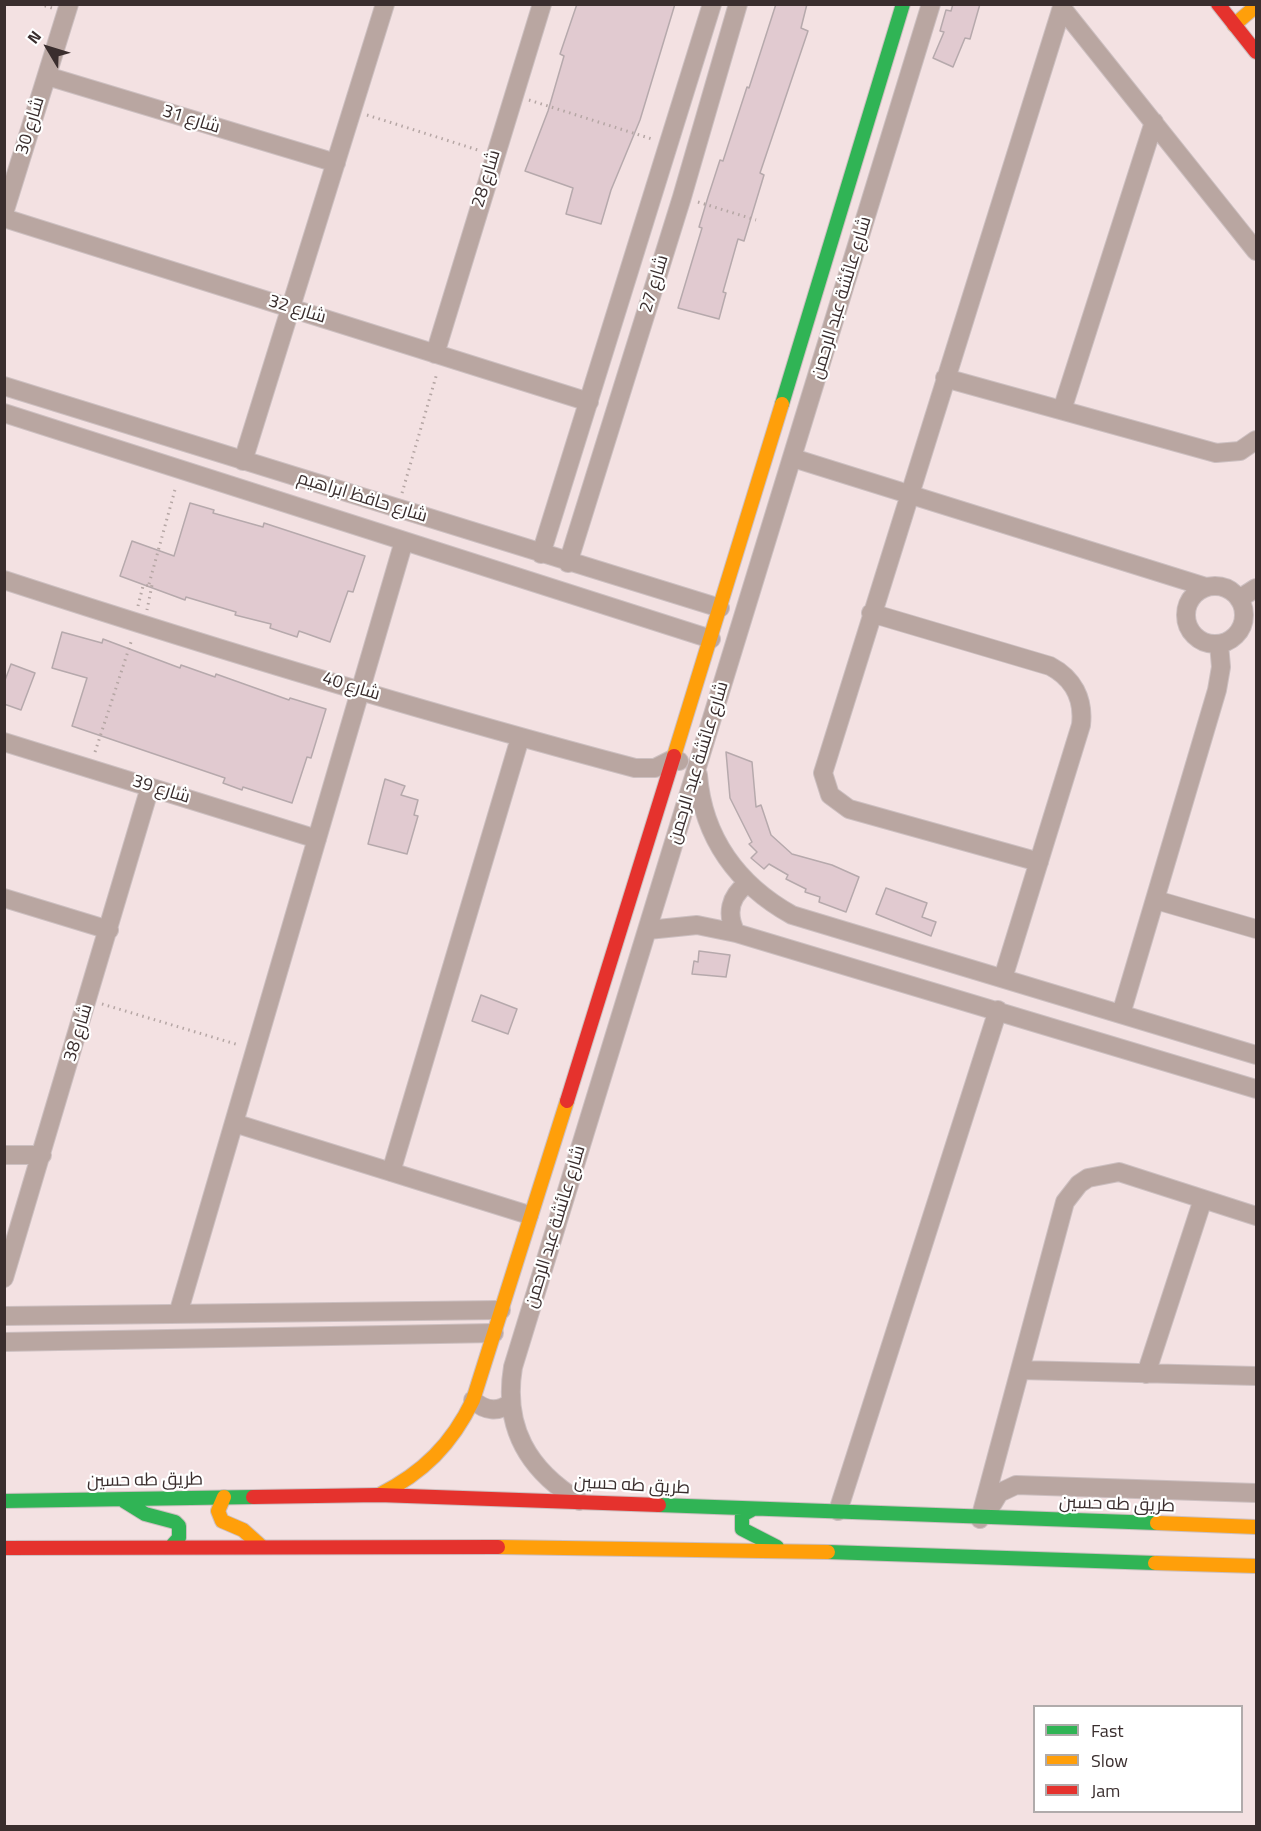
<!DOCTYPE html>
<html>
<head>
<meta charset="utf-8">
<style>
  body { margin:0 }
  #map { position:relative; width:1261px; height:1831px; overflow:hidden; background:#f3e1e2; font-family:"Titillium Web",sans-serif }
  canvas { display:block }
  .frame { position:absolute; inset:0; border:6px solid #3a2e2e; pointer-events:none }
  .legend { position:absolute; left:1033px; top:1705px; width:210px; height:108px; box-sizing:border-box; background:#fff; border:2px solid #b0abab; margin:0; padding:8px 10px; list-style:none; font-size:18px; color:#3a2e2e }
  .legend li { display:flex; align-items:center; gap:12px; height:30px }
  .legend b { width:30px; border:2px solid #b0abab }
  .north { position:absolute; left:18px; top:18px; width:60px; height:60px; -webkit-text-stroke:4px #fff; paint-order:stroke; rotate:308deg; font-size:16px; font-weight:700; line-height:24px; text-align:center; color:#3a2e2e }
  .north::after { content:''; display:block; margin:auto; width:21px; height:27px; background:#3a2e2e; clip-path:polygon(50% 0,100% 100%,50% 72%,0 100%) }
</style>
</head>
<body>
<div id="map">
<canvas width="1261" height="1831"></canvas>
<div class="frame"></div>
<ul class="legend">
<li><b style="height:8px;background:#30b455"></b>Fast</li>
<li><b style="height:8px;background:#ff9f0a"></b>Slow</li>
<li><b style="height:8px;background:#e5322d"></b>Jam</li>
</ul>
<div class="north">N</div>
</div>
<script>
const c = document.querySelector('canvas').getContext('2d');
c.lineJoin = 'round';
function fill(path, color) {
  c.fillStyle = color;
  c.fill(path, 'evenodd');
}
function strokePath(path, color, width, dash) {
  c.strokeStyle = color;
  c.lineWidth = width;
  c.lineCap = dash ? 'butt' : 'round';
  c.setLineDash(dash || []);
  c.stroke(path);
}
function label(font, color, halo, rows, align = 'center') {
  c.font = font + ' "Titillium Web",Cairo,sans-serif';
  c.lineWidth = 4.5;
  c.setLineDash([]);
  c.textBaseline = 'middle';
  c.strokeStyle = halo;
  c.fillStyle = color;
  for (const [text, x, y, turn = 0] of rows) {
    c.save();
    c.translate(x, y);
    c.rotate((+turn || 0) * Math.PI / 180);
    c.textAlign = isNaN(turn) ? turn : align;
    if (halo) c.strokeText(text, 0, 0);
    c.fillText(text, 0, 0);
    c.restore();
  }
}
const building = new Path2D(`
  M577 4H675L640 120 611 190 601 224 566 214 573 188 525 171 548 111 564 56 560 54Z
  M776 4H807L801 28 808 31 760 173 764 175 744 241 738 239 723 292 726 293 719 319 678 308 702 228 699 227 708 197 720 160 723 161 747 87 749 88Z
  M953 4H980L970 39 965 38 953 67 933 58 944 32 940 31 946 10 951 11Z
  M190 503 214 510 213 513 263 527 264 523 365 556 353 592 348 591 330 642 299 631 297 637 270 628 271 624 235 615 236 612 186 597 185 600 120 576 132 541 174 556Z
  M62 632 102 643 103 639 180 668 181 665 215 677 216 674 289 700 290 698 326 709 311 758 307 757 292 803 243 787 242 790 223 783 225 778 72 726 87 678 52 668Z
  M11 664 35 673 21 710 4 704V683Z
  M726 752 752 762 756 807 761 805 771 835 792 854 832 865 859 877 846 912 819 902 820 897 805 892 806 889 786 879 788 875 769 864 764 869 751 858 757 852 749 844 752 842 730 798Z
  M385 779 405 786 401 795 418 800 414 815 418 816 407 854 368 844Z
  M886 888 927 903 922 917 936 922 931 936 876 914Z
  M699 951 730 955 726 977 692 974 694 961 698 962Z
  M481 995 517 1009 508 1034 472 1021Z`);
const path = new Path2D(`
  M39 4 52 8
  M529 100 652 139
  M367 115 481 151
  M698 202 756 220
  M402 493 437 373
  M149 584 176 486
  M138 606 143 586 152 585 147 610
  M95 752 132 639
  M102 1004 239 1045`);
const street = new Path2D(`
  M1062 8 1256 251
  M47 76 336 163
  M4 213 69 4
  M4 218 589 402
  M435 354 542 4
  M945 378 1216 453 1240 451 1256 440
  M4 386 720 608
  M1062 410 1154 122
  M4 413 711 639
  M793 458 1206 587
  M243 461 385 4
  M541 554 712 4
  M568 563 682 197 738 4
  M4 580C213 648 423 712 635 768H655L673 759 679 761
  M1186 615a29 29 0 1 1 58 0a29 29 0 1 1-58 0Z
  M1239 599 1256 588
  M871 613 1050 666C1073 678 1084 699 1081 725L1003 978
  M4 742 317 839
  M698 775C703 838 738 885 792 915L1256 1055
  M1039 862 849 809 830 795 823 773 1063 4
  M4 898 109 930
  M1156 900 1256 929
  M648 930 697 925 736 933 1256 1089
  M736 933C726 914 730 896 747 884
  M1121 1014 1217 690 1221 667 1219 644
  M234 1123 529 1215
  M4 1155H42
  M391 1172 520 738
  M4 1278 150 787
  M178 1314 404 541
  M4 1316 501 1310
  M4 1342 494 1333
  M1020 1370 1256 1376
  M1146 1374 1203 1199
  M473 1400C485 1411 498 1413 510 1403
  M579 1501C528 1470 503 1427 513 1367L931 4
  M838 1511 998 1010
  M987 1513 999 1493 1016 1485 1256 1493
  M980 1519 1065 1202 1079 1184 1088 1178 1119 1172 1256 1216`);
const fast = new Path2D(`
  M782 404 903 4
  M4 1501 253 1497
  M124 1501 145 1514 175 1522 179 1526V1538L171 1547
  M659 1505 1157 1523
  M753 1509 742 1515V1529L777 1547
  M828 1552 1155 1563`);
const slow = new Path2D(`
  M1234 25 1255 7 1254 4
  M674 756 782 404
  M379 1495C423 1473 452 1444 473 1400L567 1101
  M224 1497 218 1511 222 1521 243 1530 262 1547
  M1157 1523 1256 1527
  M498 1547 828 1552
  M1155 1563 1256 1566`);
const jam = new Path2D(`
  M1218 4 1256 52
  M567 1101 674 756
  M253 1497 379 1495 659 1505
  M4 1548 498 1547`);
const streetNames = [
  ["شارع 31",191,120,17],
  ["شارع 30",31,126,-73],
  ["شارع 28",487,179,-73],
  ["شارع 27",655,284,-73],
  ["شارع عائشة عبد الرحمن",842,298,-73],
  ["شارع 32",297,310,17],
  ["شارع حافظ ابراهيم",362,498,17],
  ["شارع 40",351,687,17],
  ["شارع عائشة عبد الرحمن",699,763,-73],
  ["شارع 39",161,790,17],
  ["شارع 38",79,1033,-73],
  ["شارع عائشة عبد الرحمن",556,1227,-73],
  ["طريق طه حسين",145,1481,-1],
  ["طريق طه حسين",632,1486,3],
  ["طريق طه حسين",1117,1505,2]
];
fill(building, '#e1cad0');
strokePath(building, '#b6a9ac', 1.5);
strokePath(street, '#ccbfc0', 20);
strokePath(fast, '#ccbfc0', 16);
strokePath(slow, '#ccbfc0', 16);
strokePath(jam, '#ccbfc0', 16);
strokePath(path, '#b5a6a4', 3, [1.5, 4.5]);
strokePath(street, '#b9a6a1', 18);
strokePath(fast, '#30b455', 14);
strokePath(slow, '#ff9f0a', 14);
strokePath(jam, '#e5322d', 14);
label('18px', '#3a2e2e', '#fff', streetNames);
</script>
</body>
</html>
